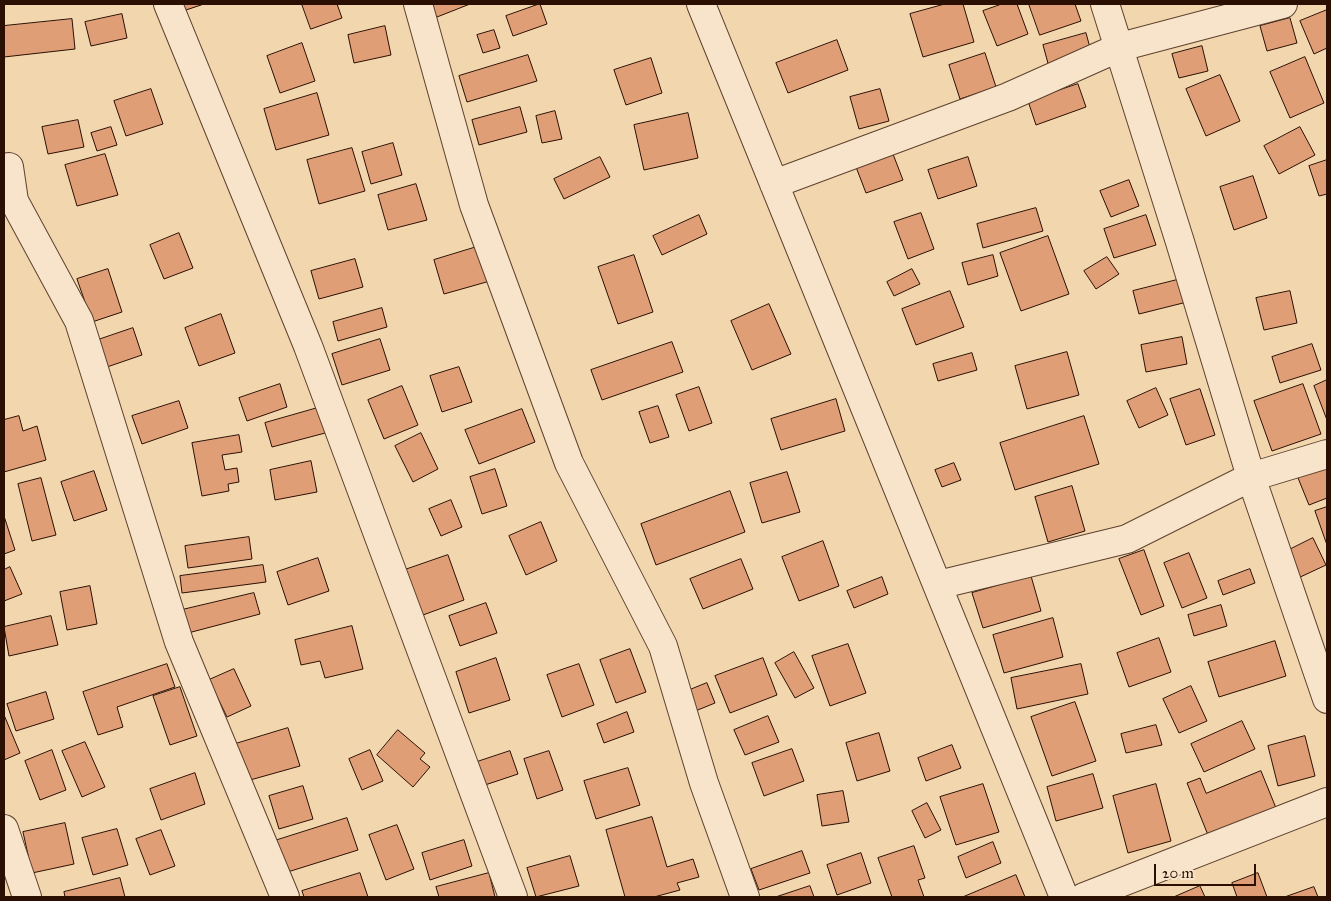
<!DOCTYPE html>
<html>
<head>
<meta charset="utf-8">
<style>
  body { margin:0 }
  #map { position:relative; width:1331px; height:901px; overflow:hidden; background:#f2d6ad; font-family:"IM FELL Great Primer",serif }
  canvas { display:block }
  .frame { position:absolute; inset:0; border:5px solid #2b0f03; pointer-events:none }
  .scale { position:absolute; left:1154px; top:864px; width:102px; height:22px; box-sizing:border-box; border:2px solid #2b0f03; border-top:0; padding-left:6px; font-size:15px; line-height:18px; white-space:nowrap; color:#2b0f03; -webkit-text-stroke:4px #f7e4ca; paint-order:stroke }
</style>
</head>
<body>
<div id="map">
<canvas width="1331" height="901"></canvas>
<div class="frame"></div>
<div class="scale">20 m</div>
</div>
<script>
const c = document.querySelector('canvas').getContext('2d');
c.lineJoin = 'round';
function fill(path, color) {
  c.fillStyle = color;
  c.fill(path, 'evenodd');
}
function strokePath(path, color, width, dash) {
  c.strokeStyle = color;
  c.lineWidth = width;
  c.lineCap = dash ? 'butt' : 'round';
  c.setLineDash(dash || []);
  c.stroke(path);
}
const building = new Path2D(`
  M181 4H204L183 11Z
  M302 4H337L342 18 311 29Z
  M431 4H470L437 17Z
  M540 4 547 24 513 36 506 16Z
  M945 4H963L974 42 923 57 910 14Z
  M1002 4H1017L1028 34 997 46 983 11Z
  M1029 4H1075L1081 21 1040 35Z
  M1327 10V48L1314 54 1300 21Z
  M122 14 127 38 91 46 85 22Z
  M1290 18 1297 43 1267 51 1260 26Z
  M72 19 75 49 4 57V26Z
  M385 26 391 55 354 63 348 35Z
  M494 30 500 48 483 53 477 35Z
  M1086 33 1092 55 1049 67 1043 45Z
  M837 40 848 70 788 93 776 63Z
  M302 43 315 81 280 93 267 56Z
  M1202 46 1208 71 1179 78 1172 54Z
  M985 53 996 87 960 99 949 65Z
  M528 55 537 81 467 102 459 76Z
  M1305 57 1324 103 1290 118 1270 72Z
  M651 58 662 93 626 105 614 70Z
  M1220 75 1240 121 1206 136 1186 89Z
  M1078 84 1086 107 1036 125 1028 101Z
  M151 89 163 124 126 136 114 101Z
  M880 89 889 121 859 129 850 97Z
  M317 93 329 135 276 150 264 109Z
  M520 107 527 132 479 145 472 120Z
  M555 111 562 139 542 143 536 116Z
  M688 113 698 158 644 170 634 125Z
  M78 120 84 147 48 154 42 127Z
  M111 127 117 145 97 151 91 133Z
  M1300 127 1315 155 1279 174 1264 146Z
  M393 143 402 175 371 184 362 152Z
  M352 148 365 191 319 204 307 160Z
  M105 154 118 195 77 206 65 165Z
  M893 154 903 180 866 193 856 167Z
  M600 157 610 177 564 199 554 179Z
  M968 157 977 186 938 199 928 170Z
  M1327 160V194L1319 196 1309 166Z
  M1253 176 1267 218 1234 230 1220 187Z
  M1129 180 1139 206 1111 217 1100 191Z
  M416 184 427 220 388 230 378 195Z
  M1036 208 1043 231 983 248 977 224Z
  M921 213 934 249 908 259 894 222Z
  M699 215 707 234 662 255 653 236Z
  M1146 215 1156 245 1114 258 1104 229Z
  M179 233 193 268 164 279 150 245Z
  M1048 236 1069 294 1021 311 1000 253Z
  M480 246 490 281 444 294 434 260Z
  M634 255 653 312 618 324 598 267Z
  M993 255 998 276 968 285 962 263Z
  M1107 257 1119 274 1096 289 1084 271Z
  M355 259 363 287 319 299 311 271Z
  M108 269 122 312 92 322 77 279Z
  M912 269 920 284 894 296 887 282Z
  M1181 279 1187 302 1139 314 1133 291Z
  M950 291 964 327 916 345 902 309Z
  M1290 291 1297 323 1264 330 1256 298Z
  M769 304 791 354 752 370 731 321Z
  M382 308 387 327 338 341 333 322Z
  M221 314 235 353 199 366 185 328Z
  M133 328 142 355 104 368 95 341Z
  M1182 337 1187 364 1146 372 1141 345Z
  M380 339 390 370 342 385 332 354Z
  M672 342 683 372 602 400 591 370Z
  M1312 344 1321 370 1280 383 1272 357Z
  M1067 352 1079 395 1027 409 1015 366Z
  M972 353 977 370 938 381 933 364Z
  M459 367 472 402 442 412 430 376Z
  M1327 380V420L1314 386Z
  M280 384 287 407 247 421 239 398Z
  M1303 384 1321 434 1272 451 1254 401Z
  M402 386 418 425 384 439 368 400Z
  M699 387 712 423 689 431 676 395Z
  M1156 388 1168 415 1139 428 1127 401Z
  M1200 389 1215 435 1186 445 1170 399Z
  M836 399 845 431 781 450 771 419Z
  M179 401 188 428 142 444 132 416Z
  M658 406 669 437 650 443 639 412Z
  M321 407 329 432 272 447 265 423Z
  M522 409 535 442 479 464 465 430Z
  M19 416 23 431 37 426 46 460 4 472V420Z
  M1084 416 1099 464 1015 490 1000 443Z
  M421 433 438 469 413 482 395 446Z
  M239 435 242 452 222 455 225 470 237 468 239 482 228 484 229 491 202 496 192 443Z
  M1327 460V498L1309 505 1296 473Z
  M311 461 317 492 275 500 270 470Z
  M954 463 961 480 942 487 935 470Z
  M495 469 507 506 482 514 470 477Z
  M94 471 107 510 74 521 61 482Z
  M787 472 800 512 762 523 750 483Z
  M41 478 56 535 32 541 18 484Z
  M1072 486 1085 531 1048 542 1035 497Z
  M730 491 745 532 656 565 641 524Z
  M451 500 462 527 441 536 429 509Z
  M1327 507V545L1315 511Z
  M4 516 15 550 4 554Z
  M541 522 557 561 526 575 509 536Z
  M249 537 252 559 188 568 185 546Z
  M1313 538 1326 565 1296 579 1283 553Z
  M823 541 839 586 799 601 782 557Z
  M1144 550 1164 606 1141 615 1119 559Z
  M1189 553 1207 598 1182 608 1164 563Z
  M448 555 464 600 412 619 396 573Z
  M318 558 329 591 288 605 277 572Z
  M741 559 753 589 703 609 690 579Z
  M263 565 266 582 182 593 180 576Z
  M10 567 22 594 4 601V570Z
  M1250 569 1255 583 1223 595 1218 581Z
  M1031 576 1041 611 983 628 972 593Z
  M882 577 888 594 854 608 847 591Z
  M90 586 97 624 67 630 60 592Z
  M254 593 260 614 188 633 182 610Z
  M486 603 497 633 460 646 449 616Z
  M1221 605 1227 626 1194 636 1188 615Z
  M51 616 58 645 9 656 4 627Z
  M1053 618 1063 657 1004 673 993 635Z
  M352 626 363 669 325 678 320 661 301 665 295 640Z
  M1159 638 1171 672 1129 687 1117 653Z
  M1275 641 1286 676 1219 697 1208 662Z
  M848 644 866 693 830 706 812 656Z
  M630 649 646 692 616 703 600 660Z
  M794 652 814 688 795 698 775 663Z
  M496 658 510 700 469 713 456 672Z
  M763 658 777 695 730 713 715 676Z
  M167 664 175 687 117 707 123 727 98 735 83 692Z
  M579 664 594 705 562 717 547 675Z
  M1081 664 1088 694 1017 709 1011 678Z
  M234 669 251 706 227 717 209 680Z
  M707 683 715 703 688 714 680 694Z
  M1191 686 1207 721 1179 733 1163 699Z
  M180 687 197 736 170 745 153 696Z
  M46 692 54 719 16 731 7 704Z
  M1075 702 1096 761 1052 776 1031 717Z
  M627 712 634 732 604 743 597 724Z
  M4 715 20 753 4 760Z
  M768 716 779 742 745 755 734 730Z
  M1242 721 1255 749 1204 772 1191 744Z
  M1156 725 1162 745 1126 753 1121 734Z
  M288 728 300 766 243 782 232 745Z
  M398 730 425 753 420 759 430 767 413 787 377 755Z
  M879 733 890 771 857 781 846 743Z
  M1305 736 1315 776 1278 786 1268 746Z
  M85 742 105 787 82 797 62 751Z
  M952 745 961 768 926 781 918 758Z
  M792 749 804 781 764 796 752 763Z
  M52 750 66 790 40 800 25 761Z
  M370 750 383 781 362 790 349 759Z
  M510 751 518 774 482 786 474 763Z
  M549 751 563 790 537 799 524 759Z
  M628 768 640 805 596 819 584 781Z
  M1261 771 1276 808 1208 835 1187 783 1200 778 1206 793Z
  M195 773 205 804 161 820 150 789Z
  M1093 774 1103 808 1056 821 1047 787Z
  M983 784 999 832 956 845 940 797Z
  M1156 784 1171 841 1128 853 1113 796Z
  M303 786 313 819 279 829 269 796Z
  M843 791 849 822 822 826 817 795Z
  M927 803 941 830 925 838 912 811Z
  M652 817 667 867 693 859 699 877 677 883 680 890 654 897H625L606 830Z
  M347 818 358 850 278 875 268 843Z
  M65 823 74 864 32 873 23 832Z
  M397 825 414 869 386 880 369 835Z
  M117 829 128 865 93 875 82 838Z
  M161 830 175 866 150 875 136 839Z
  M464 840 472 866 430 880 422 853Z
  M993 842 1001 863 966 878 958 857Z
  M914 846 925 878 918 880 924 897H892L878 858Z
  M802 851 810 873 759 890 751 869Z
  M861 853 871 883 837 895 827 865Z
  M570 856 579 886 536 897 527 868Z
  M360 873 368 897H304L302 891Z
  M489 873 495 897H439L436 887Z
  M1258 873 1267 897H1237L1232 883Z
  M1016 875 1025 897H963Z
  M120 878 125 897H65L64 892Z
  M810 886 814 897H776Z
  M1200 886 1205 897H1174Z
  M1314 887 1318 897H1285Z`);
const minor = new Path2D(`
  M168 4 308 346 513 897
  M418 4 474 205 569 463 663 646 704 783 745 897
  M701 4 1064 897
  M1105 4 1180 242 1251 477 1327 699
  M4 168 9 167 14 201 79 321 179 642 285 897
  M774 184 1008 97 1120 47 1283 4
  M938 585 1127 539 1251 477 1327 454
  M4 829 27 897
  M1084 897 1327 802`);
fill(building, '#e09e76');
strokePath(building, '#2b0f03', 1);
strokePath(minor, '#5d412e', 30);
strokePath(minor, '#f7e4ca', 28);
</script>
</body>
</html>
